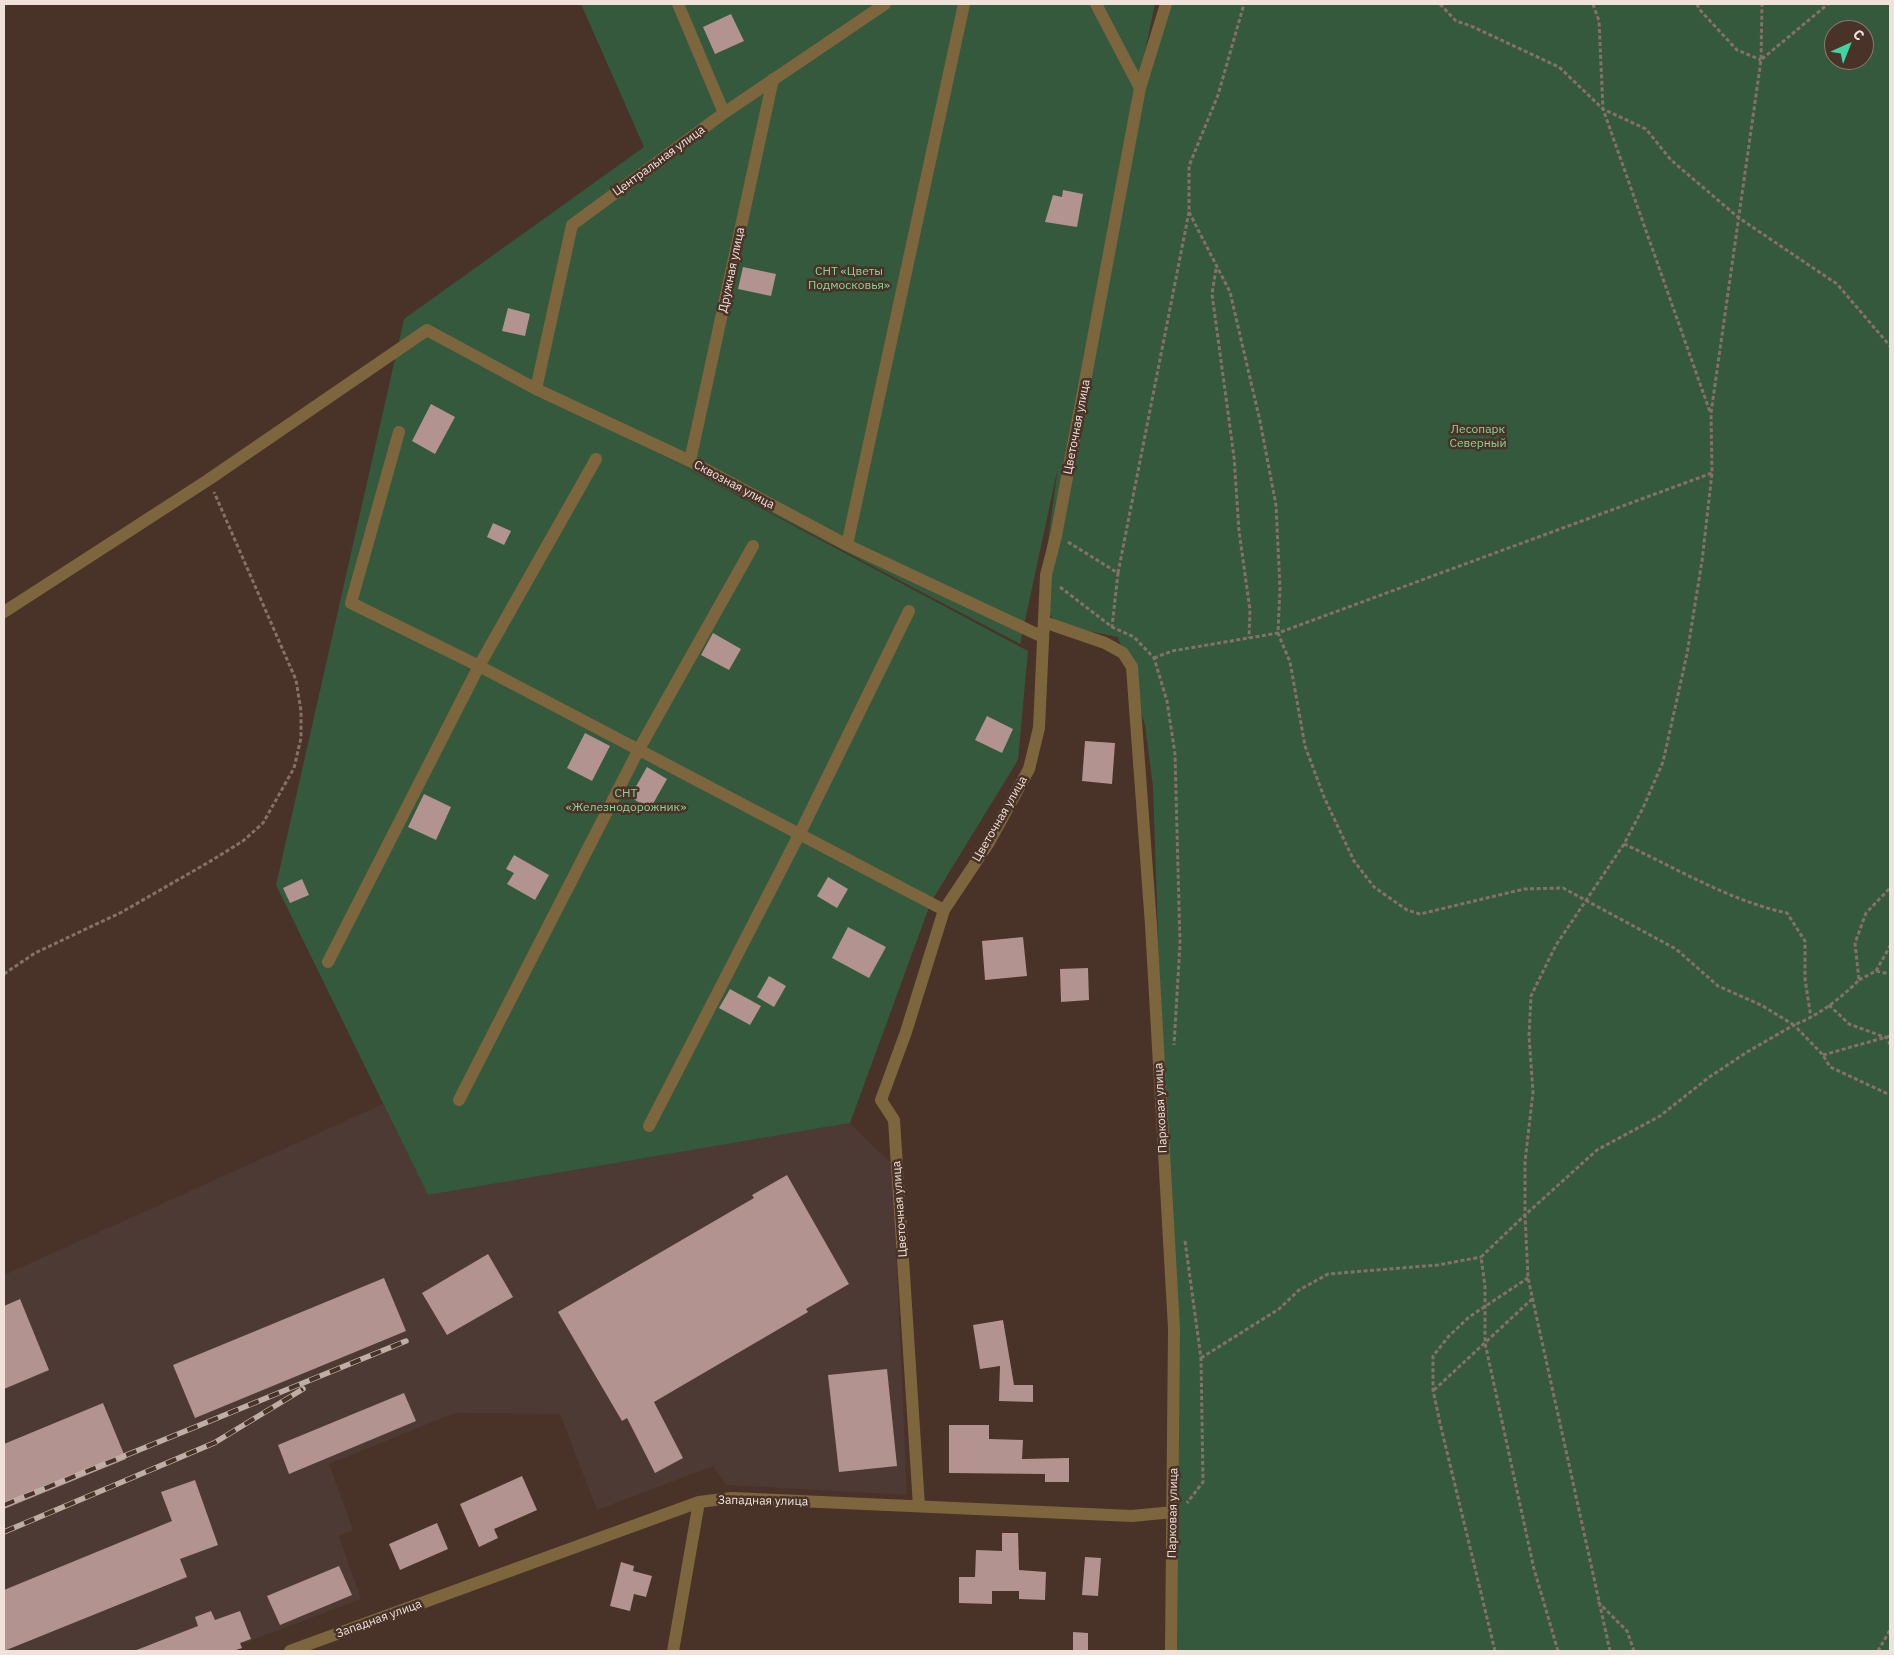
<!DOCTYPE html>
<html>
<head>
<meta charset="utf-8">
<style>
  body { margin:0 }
  #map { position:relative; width:1894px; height:1655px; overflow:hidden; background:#493227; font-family:"IBM Plex Sans",sans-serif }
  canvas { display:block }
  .frame { position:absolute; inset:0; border:5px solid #f0e1da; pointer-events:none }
  .north { position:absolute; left:1824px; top:20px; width:50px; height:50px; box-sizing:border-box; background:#493227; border:1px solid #8c786f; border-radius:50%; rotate:44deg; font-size:14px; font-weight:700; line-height:20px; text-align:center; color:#f0e1da }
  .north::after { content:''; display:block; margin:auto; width:18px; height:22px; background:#3ed4a3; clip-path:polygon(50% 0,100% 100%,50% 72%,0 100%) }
</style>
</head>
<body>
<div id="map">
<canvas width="1894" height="1655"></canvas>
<div class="frame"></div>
<div class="north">С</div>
</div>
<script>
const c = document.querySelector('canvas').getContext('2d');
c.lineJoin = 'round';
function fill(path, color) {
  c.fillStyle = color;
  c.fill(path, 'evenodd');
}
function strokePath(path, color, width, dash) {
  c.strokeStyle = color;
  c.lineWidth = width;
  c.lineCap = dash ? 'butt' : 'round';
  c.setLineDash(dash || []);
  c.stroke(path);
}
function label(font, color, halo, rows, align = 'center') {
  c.font = font + ' "IBM Plex Sans",sans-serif';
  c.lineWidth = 5;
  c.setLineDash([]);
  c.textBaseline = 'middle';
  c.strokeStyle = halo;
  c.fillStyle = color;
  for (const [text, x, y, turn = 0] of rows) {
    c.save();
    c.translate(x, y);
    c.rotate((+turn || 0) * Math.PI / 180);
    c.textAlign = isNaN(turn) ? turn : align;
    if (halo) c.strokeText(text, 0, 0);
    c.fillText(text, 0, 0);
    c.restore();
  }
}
const industrial = new Path2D(`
  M383 1104 428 1195 850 1123 892 1164 907 1495 726 1485 713 1466 597 1510 560 1414 455 1413 329 1464 353 1530 339 1536 361 1599 223 1651H4V1275Z`);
const green = new Path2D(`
  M581 4H1155L1118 179 1166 4H1890V1651H1175L1166 1170 1153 787 1145 725 1118 637 1058 625 1045 608 1042 584 1058 467 1020 644 641 444 1028 651 1018 760 931 902 850 1123 428 1195 276 885 404 319 644 147ZM1834 30H1864V60H1834Z`);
const building = new Path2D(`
  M731 14 744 41 715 54 703 27Z
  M1063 190 1083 194 1077 227 1045 222 1053 195 1062 197Z
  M743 267 776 274 771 296 738 289Z
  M508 308 530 314 525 336 502 331Z
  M431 404 455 417 435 454 412 441Z
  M493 523 511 531 504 545 487 537Z
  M713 633 741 649 729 670 701 655Z
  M987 716 1013 729 1002 753 975 740Z
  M585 733 610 746 592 781 567 768Z
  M1085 741 1115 743 1112 784 1082 781Z
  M647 767 667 779 650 809 630 797Z
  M424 794 451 807 436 840 408 827Z
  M514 855 549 875 535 900 507 884 514 873 506 869Z
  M828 877 848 889 837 908 817 896Z
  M302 879 309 895 290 903 283 888Z
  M848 927 886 947 869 978 832 958Z
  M1023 937 1027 976 985 980 982 941Z
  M1088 968 1089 1000 1061 1002 1060 969Z
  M769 976 786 986 774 1007 757 997Z
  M730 989 761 1006 750 1025 719 1008Z
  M787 1175 849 1284 806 1309 808 1312 654 1402 683 1458 655 1473 627 1418 622 1421 558 1312 754 1198 752 1195Z
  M488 1254 513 1297 447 1335 422 1293Z
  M384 1278 406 1331 195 1418 173 1365Z
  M20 1299 49 1370 4 1389V1306Z
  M1003 1320 1014 1385H1033V1402L999 1401 1000 1366 980 1369 973 1325Z
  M887 1369 897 1466 839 1472 828 1375Z
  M404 1393 416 1421 289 1474 278 1445Z
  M103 1403 126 1459 4 1509V1444Z
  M949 1425H989V1439L1023 1440 1022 1459 1069 1458V1482H1045V1474L949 1473Z
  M522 1476 537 1510 494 1529 498 1538 479 1547 460 1504Z
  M195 1480 218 1545 180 1559 187 1577 4 1651V1590L172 1521 161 1492Z
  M437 1523 448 1549 400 1570 389 1544Z
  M1002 1533H1018L1019 1570 1046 1572 1045 1600 1019 1599V1591H992V1604L959 1603V1577H975L976 1550 1002 1551Z
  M1085 1557 1101 1558 1098 1596 1082 1595Z
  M621 1562 634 1566 633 1571 652 1576 646 1597 634 1594 630 1611 610 1606Z
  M339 1566 352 1595 280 1625 267 1596Z
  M211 1611 215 1620 240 1611 251 1639 240 1643 242 1648 233 1651H134L198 1626 195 1617Z
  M1073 1632 1088 1633V1651H1073Z`);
const path = new Path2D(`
  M1440 4 1456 21 1471 26 1559 67 1603 109 1646 129 1671 160 1739 218 1837 284 1890 346
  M1593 4 1599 21 1603 109 1710 412
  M1697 4 1699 9 1737 50 1761 60
  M1762 59 1828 4
  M1189 212 1230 292 1260 421 1276 505 1280 588 1278 633 1290 662 1305 746 1324 797 1354 861 1374 887 1407 910 1420 914 1524 889 1563 888 1676 949 1718 986 1761 1005 1794 1025C1819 1015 1840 999 1859 980L1855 943 1866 913 1890 888
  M1216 269 1212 294 1234 457 1239 531 1250 610 1249 638
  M1068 542 1118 573 1112 627
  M1118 573 1189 212V166L1218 95 1244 4
  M1060 587 1112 627 1134 637 1154 658 1167 701 1175 754 1180 944 1174 1045
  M1154 658 1172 651 1278 633 1712 473
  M1624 844C1676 868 1730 901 1787 913L1805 941V979L1811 1018
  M1876 971 1890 946
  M4 974 35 953 122 912 209 862 243 841 263 823 294 768 301 738V711L296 680 214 492
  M1859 980 1876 971 1890 974
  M1829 1005 1849 1024 1887 1038 1890 1044
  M1823 1055 1890 1036
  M1185 1241 1201 1358 1203 1482 1187 1503
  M1201 1358 1279 1309 1299 1290 1328 1274 1438 1265 1481 1257
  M1434 1390 1532 1299
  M1598 1602 1627 1631 1634 1651
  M1495 1651 1440 1423 1433 1390V1356L1449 1336 1469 1317 1528 1278
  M1558 1651 1534 1569 1485 1343V1286L1481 1257 1525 1215V1162L1533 1092 1529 1036 1531 996 1556 945 1624 844 1643 808 1663 762 1687 654 1702 561 1712 473 1711 413 1761 60 1762 4
  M1610 1651 1528 1278 1525 1215 1597 1150 1660 1116 1708 1078 1747 1052 1794 1025 1823 1055 1830 1067 1890 1095
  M1878 1651 1890 1630`);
const minor = new Path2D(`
  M678 4 724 113
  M1096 4 1140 88
  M536 389 572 225 724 113 885 4
  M399 432 351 603 479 666 944 910
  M690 461 773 79
  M847 545 964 4
  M4 612 208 480 427 330 536 389 690 461 847 545 1043 637
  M1044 622 1105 643 1123 653 1132 667 1151 925 1174 1328 1171 1651
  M328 962 479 666 596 459
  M459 1100 639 749 753 546
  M649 1126 800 833 909 611
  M919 1506 894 1120 881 1100 906 1032 944 910 988 844 1029 769 1039 728 1046 575 1056 536 1140 88 1166 4
  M290 1651 699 1502 732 1498 1132 1516 1173 1512
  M673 1651 699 1502`);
const rail = new Path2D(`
  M4 1505 406 1341
  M4 1532 214 1443 303 1389`);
const streetNames = [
  ["Центральная улица",659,161,-36],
  ["Дружная улица",732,270,-78],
  ["Цветочная улица",1077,427,-79],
  ["Сквозная улица",734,485,28],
  ["Цветочная улица",1000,819,-60],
  ["Парковая улица",1161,1108,-93],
  ["Цветочная улица",900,1209,-94],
  ["Западная улица",763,1501,1],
  ["Парковая улица",1173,1513,-89],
  ["Западная улица",379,1619,-20]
];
const parkNames = [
  ["СНТ «Цветы",849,272],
  ["Подмосковья»",849,286],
  ["Лесопарк",1478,430],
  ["Северный",1478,444],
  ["СНТ",626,794],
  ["«Железнодорожник»",626,808]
];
fill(industrial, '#4e3a35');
fill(green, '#35593c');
fill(building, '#b29390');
strokePath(path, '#867168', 3, [4, 2.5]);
strokePath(minor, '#7d663e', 12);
strokePath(rail, '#bfaea6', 5.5);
strokePath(rail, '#493227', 4, [11]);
label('12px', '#f0e1da', '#493227', streetNames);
label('12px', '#8ad498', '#493227', parkNames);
</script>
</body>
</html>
